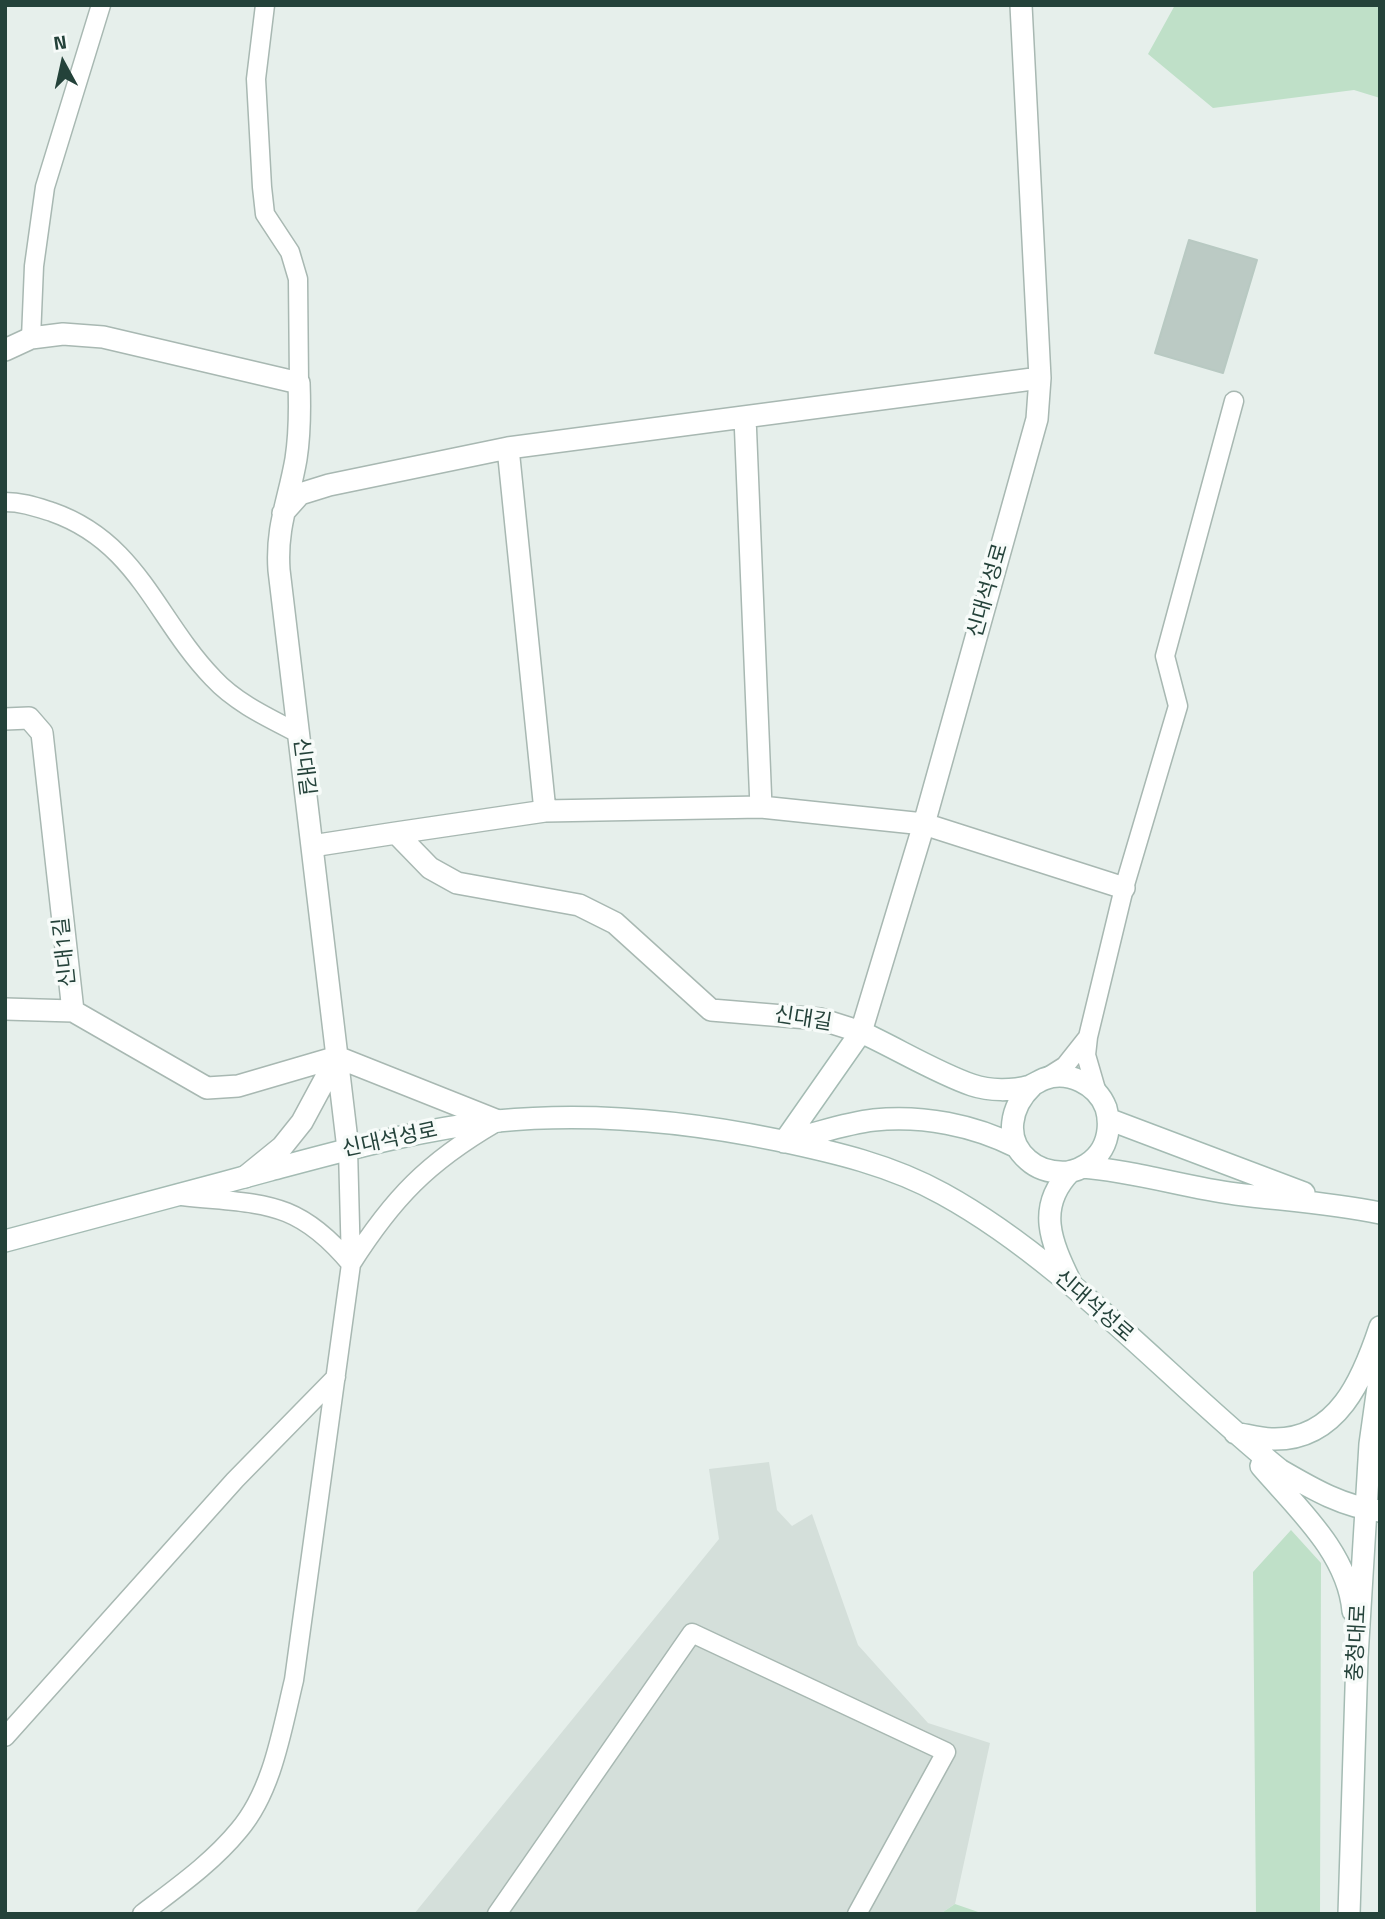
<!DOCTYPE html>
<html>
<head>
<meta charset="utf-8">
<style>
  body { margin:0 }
  #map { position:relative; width:1385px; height:1919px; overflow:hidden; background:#e6efeb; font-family:"Titillium Web",sans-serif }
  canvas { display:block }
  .frame { position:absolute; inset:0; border:7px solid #24423a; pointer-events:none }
  .north { position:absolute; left:28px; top:28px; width:70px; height:70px; -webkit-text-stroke:5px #f7fbf9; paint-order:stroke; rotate:352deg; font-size:19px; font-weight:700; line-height:28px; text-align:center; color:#24423a }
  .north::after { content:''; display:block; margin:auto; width:24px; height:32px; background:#24423a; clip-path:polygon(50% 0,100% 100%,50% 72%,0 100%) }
</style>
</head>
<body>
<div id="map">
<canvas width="1385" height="1919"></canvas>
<div class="frame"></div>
<div class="north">N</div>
</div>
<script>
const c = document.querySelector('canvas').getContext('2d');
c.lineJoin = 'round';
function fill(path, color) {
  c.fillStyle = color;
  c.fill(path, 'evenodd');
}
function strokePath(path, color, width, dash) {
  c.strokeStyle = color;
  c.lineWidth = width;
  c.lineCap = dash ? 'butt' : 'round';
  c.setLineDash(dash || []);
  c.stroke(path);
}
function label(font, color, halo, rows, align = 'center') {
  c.font = font + ' "Titillium Web","Noto Sans KR",sans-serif';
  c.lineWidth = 7;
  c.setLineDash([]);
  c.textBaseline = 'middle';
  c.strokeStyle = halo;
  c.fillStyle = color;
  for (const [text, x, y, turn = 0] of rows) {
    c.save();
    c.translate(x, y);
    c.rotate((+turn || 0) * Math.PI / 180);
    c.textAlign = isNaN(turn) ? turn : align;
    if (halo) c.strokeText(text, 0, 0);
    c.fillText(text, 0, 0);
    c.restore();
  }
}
const built = new Path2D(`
  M769 1462 777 1510 792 1526 812 1514 858 1645 928 1723 990 1743 955 1904 940 1914H414L719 1539 709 1469Z`);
const green = new Path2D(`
  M1175 5H1380V98L1354 90 1213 108 1148 54Z
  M1291 1530 1321 1563 1320 1914H1256L1253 1572Z
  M955 1904 984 1914H940Z`);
const building = new Path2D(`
  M1189 240 1257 260 1223 373 1155 353Z`);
const lane = new Path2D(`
  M265 5 256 79 262 187 265 214 290 252 298 279 299 383
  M31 338 34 266 45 187 101 5
  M5 502C22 502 36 507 52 512 138 542 156 619 213 678 236 703 269 718 298 733
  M1046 1078 1065 1066 1088 1037
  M1097 1093 1086 1055 1088 1037 1124 888 1178 706 1165 656 1234 401
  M182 1196C262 1205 296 1198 351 1264 393 1198 428 1162 495 1123
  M5 1737 235 1480 336 1377
  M142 1914C176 1888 212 1863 239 1830 273 1790 282 1729 294 1680L351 1264 348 1149
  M497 1914 692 1633 946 1752 857 1914`);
const street = new Path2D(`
  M5 350 31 338 63 334 103 337 299 383C300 409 300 433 296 459 289 500 276 526 279 570L348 1149
  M745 417 761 807
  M508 448 545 811
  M283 513 300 494 329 485 508 448 1040 378
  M5 719 29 718 42 733 73 1011 207 1088 238 1086 337 1057
  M396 833 545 811 761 807 924 824 1124 888
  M312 846 396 833 430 868 457 883 579 905 615 923 711 1010 820 1019 861 1032 924 824 1037 419 1040 378 1021 5
  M5 1009 73 1011
  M337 1057 498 1121
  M245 1177 282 1147 302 1122 337 1057`);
const secondary = new Path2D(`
  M1108 1119 1304 1193
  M789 1140C816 1134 846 1123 874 1120 922 1115 974 1125 1017 1147
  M784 1142 861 1032C896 1048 937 1073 972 1085 990 1091 1012 1091 1030 1086 1035 1084 1039 1081 1044 1079 1068 1070 1097 1084 1106 1108 1110 1121 1109 1137 1102 1149 1095 1161 1081 1170 1068 1172 1053 1173 1039 1170 1028 1160 1003 1139 1011 1106 1032 1086
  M1082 1167C1135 1171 1184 1187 1236 1194 1284 1200 1332 1203 1380 1213
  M5 1241C94 1217 182 1194 270 1170 345 1150 420 1129 497 1121 590 1112 685 1121 777 1140 834 1152 891 1165 943 1194 1065 1261 1171 1382 1280 1470 1311 1488 1343 1507 1380 1511
  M1070 1281C1051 1242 1036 1207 1070 1172
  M1235 1433C1247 1435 1260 1439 1272 1439 1338 1441 1363 1378 1380 1327
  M1261 1466C1297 1508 1348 1553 1353 1611
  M1349 1914 1357 1657 1370 1444 1380 1373`);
const streetNames = [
  ["신대석성로",989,591,-74],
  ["신대길",303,767,83],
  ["신대1길",66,952,-96],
  ["신대길",803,1020,9],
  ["신대석성로",390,1141,-12],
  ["신대석성로",1093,1307,41],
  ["충청대로",1358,1643,-87]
];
fill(built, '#d4dfda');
fill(green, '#bfe0c8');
fill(building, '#bbcac4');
strokePath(building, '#b8c9c2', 2);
strokePath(lane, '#a8b8b2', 21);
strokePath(street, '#a8b8b2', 24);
strokePath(secondary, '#a4bbb3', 24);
strokePath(lane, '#fff', 18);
strokePath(street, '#fff', 21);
strokePath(secondary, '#fff', 21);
label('21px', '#24423a', '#f7fbf9', streetNames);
</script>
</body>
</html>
